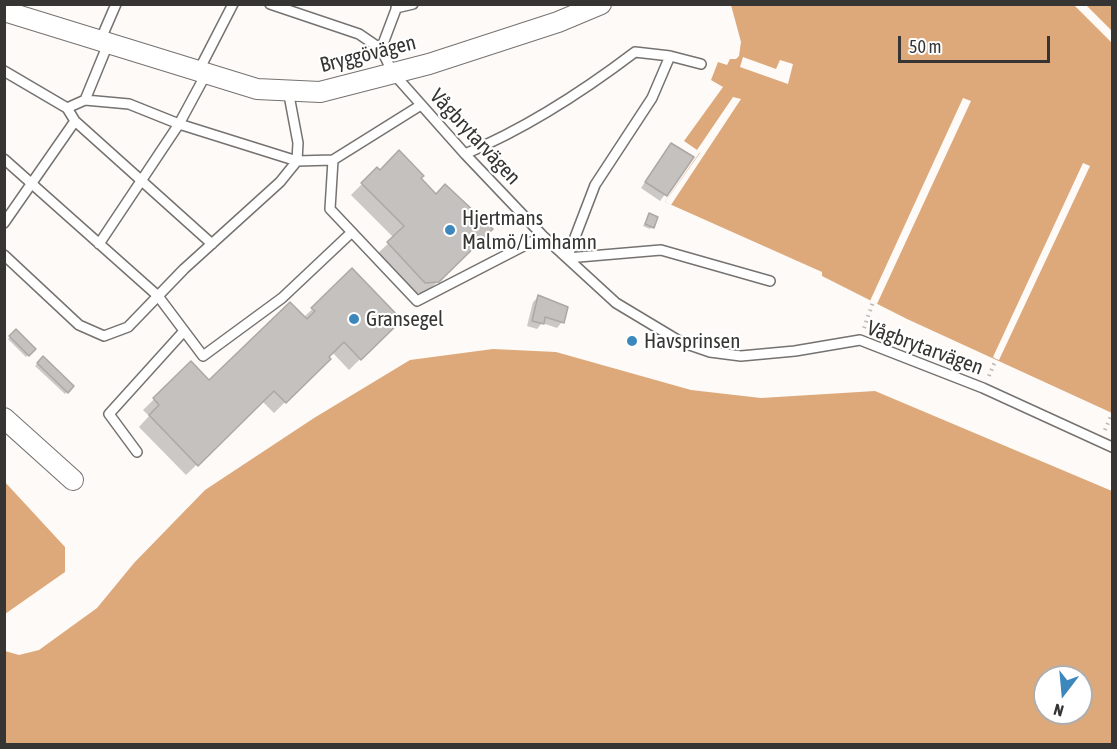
<!DOCTYPE html>
<html>
<head>
<meta charset="utf-8">
<style>
  body { margin:0 }
  #map { position:relative; width:1117px; height:749px; overflow:hidden; background:#fefaf7; font-family:"Asap Condensed",sans-serif }
  canvas { display:block }
  .frame { position:absolute; inset:0; border:6px solid #363534; pointer-events:none }
  .north { position:absolute; left:1033px; top:665px; width:60px; height:60px; box-sizing:border-box; background:#fff; border:2px solid #afaeae; border-radius:50%; rotate:196deg; font-size:16px; font-weight:700; line-height:24px; text-align:center; color:#363534 }
  .north::after { content:''; display:block; margin:auto; width:21px; height:27px; background:#3c87bb; clip-path:polygon(50% 0,100% 100%,50% 72%,0 100%) }
  .scale { position:absolute; left:898px; top:36px; width:152px; height:27px; box-sizing:border-box; border:3px solid #363534; border-top:0; padding-left:8px; font-size:18px; line-height:21px; white-space:nowrap; color:#363534; -webkit-text-stroke:4px #fff; paint-order:stroke }
</style>
</head>
<body>
<div id="map">
<canvas width="1117" height="749"></canvas>
<div class="frame"></div>
<div class="north">N</div>
<div class="scale">50 m</div>
</div>
<script>
const c = document.querySelector('canvas').getContext('2d');
c.lineJoin = 'round';
function fill(path, color) {
  c.fillStyle = color;
  c.fill(path, 'evenodd');
}
function strokePath(path, color, width, dash) {
  c.strokeStyle = color;
  c.lineWidth = width;
  c.lineCap = dash ? 'butt' : 'round';
  c.setLineDash(dash || []);
  c.stroke(path);
}
function label(font, color, halo, rows, align = 'center') {
  c.font = font + ' "Asap Condensed",sans-serif';
  c.lineWidth = 4.5;
  c.setLineDash([]);
  c.textBaseline = 'middle';
  c.strokeStyle = halo;
  c.fillStyle = color;
  for (const [text, x, y, turn = 0] of rows) {
    c.save();
    c.translate(x, y);
    c.rotate((+turn || 0) * Math.PI / 180);
    c.textAlign = isNaN(turn) ? turn : align;
    if (halo) c.strokeText(text, 0, 0);
    c.fillText(text, 0, 0);
    c.restore();
  }
}
const water = new Path2D(`
  M731 5H1112V413L907 319 822 276V272L665 202 700 152 684 141 723 87 711 80 718 62 727 65 730 59H736L739 56 741 42Z
  M493 349 556 352 691 390 761 398 875 391 1112 491V744H5V651L19 655 39 650 97 608 134 563 205 490 314 418 410 360ZM1045 677H1081V713H1045Z
  M4 481 65 547V572L5 614Z`);
const pier = new Path2D(`
  M1074 5H1086L1112 31V43Z
  M743 57 776 69 780 60 793 64 788 84 740 67Z
  M733 97 741 99 671 205 665 202 700 153 697 150Z
  M963 98 971 101 877 304 870 301Z
  M1083 163 1090 166 999 360 996 359 993 357Z`);
const shadow = new Path2D(`
  M666 151 692 158 660 201 641 188Z
  M377 169 380 172 420 178 436 196 491 229 426 293H414L377 254 394 238 351 195Z
  M649 215 652 227 650 229 643 226Z
  M352 271 400 320 349 370 332 352 327 357 329 359 274 413 262 401 186 475 139 427 149 416 143 410 191 363 209 382 303 318Z
  M538 297 562 322 557 328 542 323 537 329 527 326 533 302Z
  M16 331 34 349 26 357 8 339Z
  M43 358 72 386 65 394 35 366Z`);
const building = new Path2D(`
  M671 143 694 157 667 196 645 182Z
  M399 150 424 176 421 178 436 194 445 184 493 229 439 282 425 283 387 242 404 226 361 183 377 167 380 170Z
  M649 213 658 217 654 228 645 224Z
  M352 268 402 320 361 360 344 342 329 357 331 359 286 403 274 391 198 466 149 415 159 405 153 398 191 361 209 380 290 302 307 319 315 311 311 308Z
  M538 295 568 307 564 323 545 317 544 324 532 321Z
  M16 329 36 349 29 356 9 336Z
  M43 356 74 386 68 393 37 363Z`);
const path = new Path2D(`
  M864 328 873 302
  M989 376 996 359
  M1105 430 1112 414`);
const service = new Path2D(`
  M270 4 359 34 381 49
  M398 4 381 49 393 73 465 154 543 236 616 303 681 342 710 352 741 356 795 351 860 340 983 388 1112 447
  M396 8 413 4
  M100 41 116 4
  M670 56 652 98 595 185 567 258 661 250 770 281
  M4 71 67 108 75 121 212 244
  M198 72 233 4
  M85 100 108 44
  M67 108 85 100 129 104 179 124 297 161 333 160 421 105
  M465 154C527 128 581 93 635 52L670 56 701 64
  M4 159 158 296 203 356 282 298 352 232
  M333 160 330 209 417 301 543 236
  M4 223 75 121
  M99 244 179 124 206 74
  M4 255 79 325 104 336 128 327 184 269 280 182 297 161 298 143 288 90
  M137 452 109 414 184 331`);
const minor = new Path2D(`
  M4 11 257 89 320 92 429 64 558 22 601 4
  M4 418 73 480`);
const markers = [
  [450,230,6,"#3c87bb"],
  [354,319,6,"#3c87bb"],
  [632,341,6,"#3c87bb"]
];
const streetNames = [
  ["Bryggövägen",368,54,-14],
  ["Vågbrytarvägen",475,137,47],
  ["Vågbrytarvägen",925,348,20]
];
const poiNames = [
  ["Hjertmans",462,218],
  ["Malmö/Limhamn",462,242],
  ["Gransegel",366,319],
  ["Havsprinsen",644,341]
];
fill(water, '#dda97b');
fill(pier, '#fefaf7');
fill(shadow, '#0003');
fill(building, '#c4c1be');
strokePath(building, '#aba8a5', 1.5);
strokePath(service, '#757270', 12);
strokePath(minor, '#757270', 22);
strokePath(path, '#bbb8b6', 4, [1.5, 4.5]);
strokePath(service, '#fff', 9);
strokePath(minor, '#fff', 20);
for (const [x, y, r, color] of markers) {
  const dot = new Path2D();
  dot.arc(x, y, r, 0, 2 * Math.PI);
  c.fillStyle = color;
  c.fill(dot);
  strokePath(dot, '#fff', 2);
}
label('21px', '#363534', '#fff', streetNames);
label('21px', '#363534', '#fff', poiNames, 'left');
</script>
</body>
</html>
